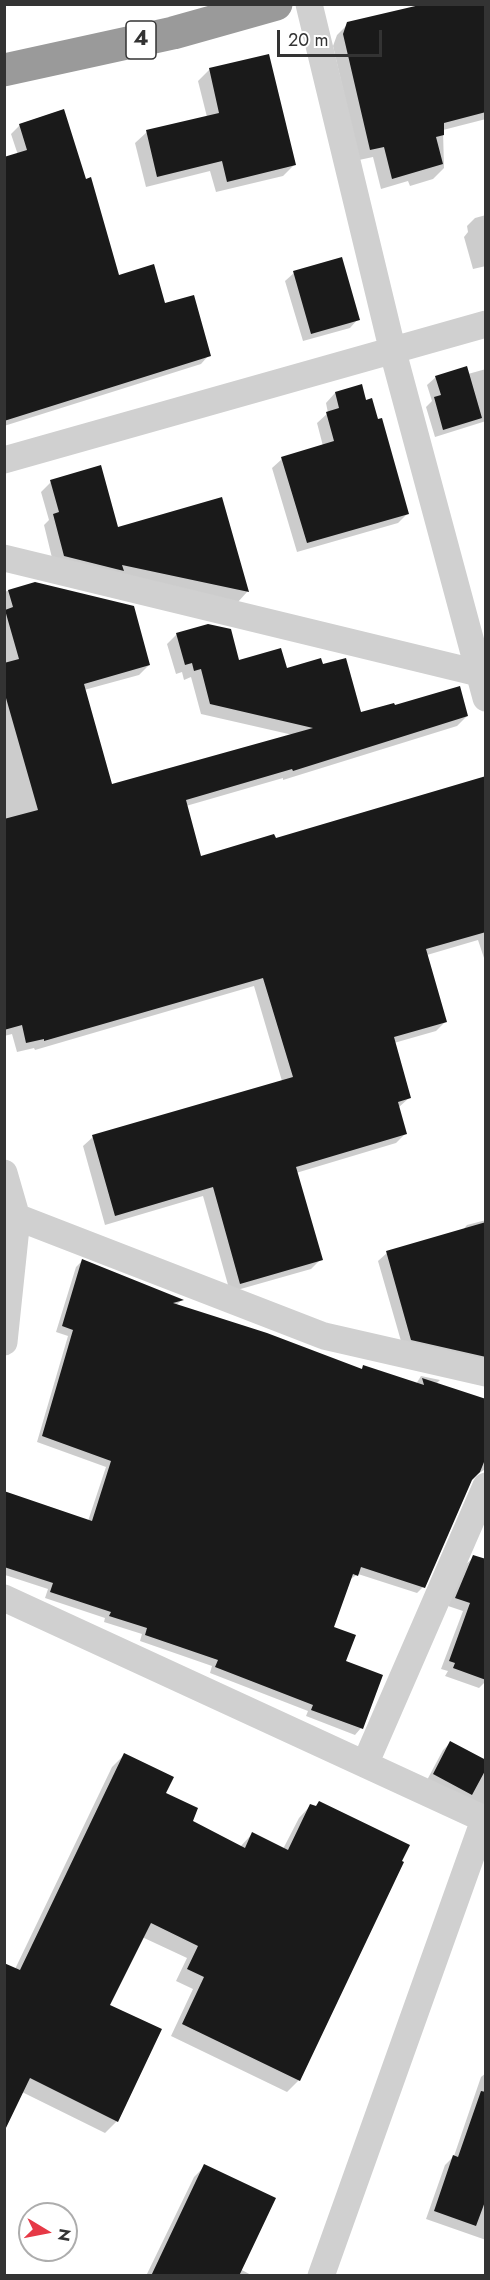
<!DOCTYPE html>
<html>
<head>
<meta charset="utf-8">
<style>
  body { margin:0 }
  #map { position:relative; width:490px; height:2280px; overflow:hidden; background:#fff; font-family:Jost,sans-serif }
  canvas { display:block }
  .frame { position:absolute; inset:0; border:6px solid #333; pointer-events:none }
  .north { position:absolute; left:18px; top:2202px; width:60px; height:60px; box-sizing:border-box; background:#fff; border:2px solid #adadad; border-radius:50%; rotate:100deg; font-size:16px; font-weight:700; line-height:24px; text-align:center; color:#333 }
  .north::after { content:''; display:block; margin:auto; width:21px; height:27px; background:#e63946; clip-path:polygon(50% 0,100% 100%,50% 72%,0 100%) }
  .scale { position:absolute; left:277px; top:30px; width:105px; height:27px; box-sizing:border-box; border:3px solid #333; border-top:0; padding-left:8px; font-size:18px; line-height:21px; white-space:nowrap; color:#333; -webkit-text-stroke:4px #fff; paint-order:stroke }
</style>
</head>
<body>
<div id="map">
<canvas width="490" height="2280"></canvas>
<div class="frame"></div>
<div class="north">N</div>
<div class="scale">20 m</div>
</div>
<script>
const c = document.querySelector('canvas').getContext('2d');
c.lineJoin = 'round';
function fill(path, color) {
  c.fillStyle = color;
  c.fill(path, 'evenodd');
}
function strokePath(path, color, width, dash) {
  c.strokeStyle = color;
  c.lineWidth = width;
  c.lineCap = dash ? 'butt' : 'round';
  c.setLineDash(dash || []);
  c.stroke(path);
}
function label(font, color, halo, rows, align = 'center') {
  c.font = font + ' Jost,sans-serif';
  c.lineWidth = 6;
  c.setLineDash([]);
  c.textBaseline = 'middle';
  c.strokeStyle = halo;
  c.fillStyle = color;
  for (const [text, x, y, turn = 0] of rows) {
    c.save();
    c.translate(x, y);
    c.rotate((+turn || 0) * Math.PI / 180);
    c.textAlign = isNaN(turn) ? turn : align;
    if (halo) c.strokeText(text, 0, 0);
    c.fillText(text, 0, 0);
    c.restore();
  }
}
const shadow = new Path2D(`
  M486 4V119L443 130 444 168 433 179 410 186 408 181 381 189 373 157 359 160 333 46 337 35 348 24Z
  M210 69 294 165 283 176 216 192 210 171 146 187 135 143 147 132 207 117 198 81Z
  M20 125 118 277 164 305 209 355 201 364 4 426V161L22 167 11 134Z
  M486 215V266L473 269 464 237 468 232 467 226 475 218Z
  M294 273 358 319 350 328 303 341 285 281Z
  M486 369V421L435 437 426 407 432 401 427 385 436 377 468 374Z
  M361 386 408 513 398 523 297 552 272 468 282 459 323 446 317 423 328 413 326 403 335 393Z
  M51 482 117 529 221 499 247 592 238 602 54 566 44 525 49 520 41 492Z
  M35 583 149 665 139 675 84 690 111 786 293 735 201 714 191 677 184 680 182 672 176 674 167 644 177 634 238 662 286 670 322 666 360 713 394 707 467 716 457 726 283 780V778L186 806 200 858 275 840 486 781V964L478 940 427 955 445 1022 436 1031 394 1043 410 1097 398 1108 406 1133 396 1143 296 1173 321 1259 311 1269 230 1292 203 1196 105 1225 83 1146 93 1137 282 1081 254 986 35 1050 34 1048 17 1052 12 1034 4 1036V592Z
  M486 1220V1369L403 1348 378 1261 387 1253 462 1231 467 1225Z
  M82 1261 182 1300 176 1305 361 1370 363 1367 416 1384 421 1376 440 1380 436 1384 486 1400 484 1470 471 1478 423 1587 417 1593 358 1574 349 1580 332 1628 344 1662 361 1728 355 1735 306 1716 308 1711 210 1673 212 1666 140 1641 142 1634 104 1622 105 1618 45 1598 48 1589 5 1575 4 1497 88 1521 106 1467 37 1442 68 1336 56 1332 76 1267Z
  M474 1557 486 1561V1681L479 1688 445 1676 448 1671 441 1669 463 1611 448 1606 465 1565Z
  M450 1743 486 1761V1810L426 1782 443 1750Z
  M124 1755 191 1821 240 1847 252 1834 283 1849 299 1818 311 1805 299 2080 287 2092 171 2036 193 1989 176 1981 187 1958 142 1937 108 2005 117 2121 105 2133 22 2092 4 1992 112 1767Z
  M486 2073V2240L426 2219 445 2165 454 2156 481 2077Z
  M205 2166 240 2269 253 2276H146L194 2177Z`);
const building = new Path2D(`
  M424 4H486V112L444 123V135L436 137 443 164 392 179 384 147 370 150 343 34 347 22Z
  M269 54 296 165 227 182 222 161 157 177 146 130 219 113 209 68Z
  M64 109 86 179 91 177 119 275 154 264 165 303 194 295 211 356 4 421V157L27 150 19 124Z
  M342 257 360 320 311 334 293 271Z
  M467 366 482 418 443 430 434 397 441 395 435 376Z
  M362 384 366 400 372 398 378 419 382 418 409 514 307 543 281 457 334 441 326 412 339 408 335 392Z
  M101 465 118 527 222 497 249 592 122 565 124 571 64 556 53 514 59 512 50 480Z
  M35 582 134 606 150 665 84 684 112 784 313 728 210 704 201 669 194 671 192 663 185 665 176 633 208 624 231 629 239 660 281 648 287 668 321 658 323 664 346 658 361 712 394 703 395 705 460 686 468 716 293 771 292 769 186 800 201 856 274 834 276 838 486 776V932L426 949 447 1022 394 1037 411 1098 398 1102 407 1134 296 1167 323 1260 240 1284 213 1187 115 1216 92 1135 293 1077 263 978 44 1041V1039L26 1043 22 1025 4 1030V819L38 810 4 691V663L19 659 5 610 13 607 8 590Z
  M486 1222V1357L411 1340 386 1251Z
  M82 1259 184 1300 173 1303 267 1333 362 1369 363 1365 424 1385 422 1378 486 1399V1457L480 1472 472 1480 425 1588 361 1567 358 1576 353 1574 334 1627 356 1635 346 1661 383 1675 363 1729 311 1710 313 1705 215 1667 218 1660 145 1635 147 1628 109 1616 111 1612 50 1592 53 1583 4 1567V1491L92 1521 111 1461 42 1436 73 1330 62 1326Z
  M473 1555 486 1559V1680L453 1668 455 1663 449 1661 470 1603 455 1598Z
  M450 1741 486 1760V1769L472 1795 433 1774Z
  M124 1753 174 1777 166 1793 198 1808 193 1821 245 1848 252 1832 288 1850 310 1804 316 1806 319 1801 410 1845 402 1861 404 1862 300 2081 182 2024 204 1977 187 1969 198 1946 151 1923 110 2005 162 2029 118 2122 30 2078 4 2132V1963L20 1970Z
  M481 2091 486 2092V2199L476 2226 434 2211 453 2155 458 2157Z
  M204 2164 276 2198 239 2276H151Z`);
const street = new Path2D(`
  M309 4 393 352 486 698
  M4 460 486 324
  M4 558 478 673
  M4 1173 17 1218 4 1342
  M4 1212 324 1336 486 1373
  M4 1598 486 1820
  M365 1764 486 1486
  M321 2276 484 1820`);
const highway = new Path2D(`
  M4 70 173 33 276 4`);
const shields = [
  [141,40,30]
];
const shieldNames = [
  ["4",141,40]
];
fill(shadow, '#0003');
fill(building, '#1a1a1a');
strokePath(street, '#d0d0d0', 27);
strokePath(highway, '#9a9a9a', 33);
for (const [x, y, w] of shields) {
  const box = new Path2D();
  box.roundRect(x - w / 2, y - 19, w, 38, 4.5);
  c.fillStyle = '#fff';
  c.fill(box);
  strokePath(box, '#333', 1.5);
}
label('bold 22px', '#333', null, shieldNames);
</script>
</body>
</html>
